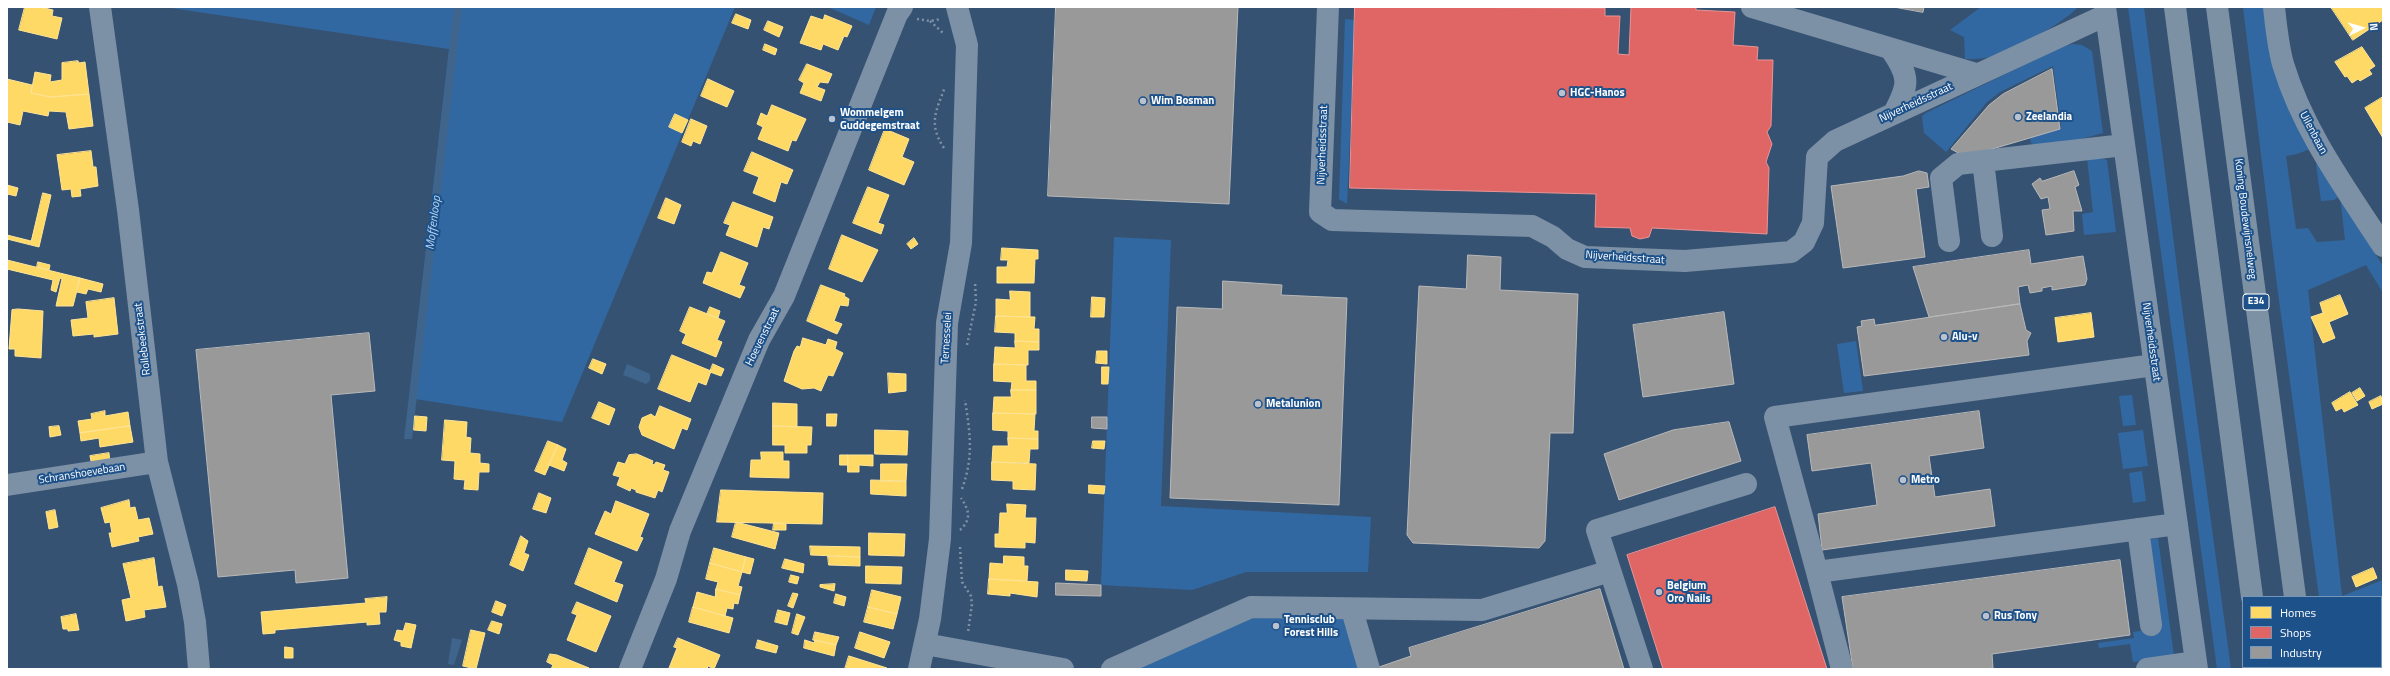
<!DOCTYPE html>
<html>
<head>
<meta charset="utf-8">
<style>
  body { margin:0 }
  #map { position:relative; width:2390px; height:676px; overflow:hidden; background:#365272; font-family:"Titillium Web",sans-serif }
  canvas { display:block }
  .frame { position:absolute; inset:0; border:8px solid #fff; pointer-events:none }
  .legend { position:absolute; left:2242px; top:596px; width:140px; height:72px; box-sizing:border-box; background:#1d518a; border:1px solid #7797b9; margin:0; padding:5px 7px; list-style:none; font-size:12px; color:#fff }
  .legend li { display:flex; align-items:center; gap:8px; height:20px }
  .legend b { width:20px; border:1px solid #7797b9 }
  .north { position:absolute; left:2342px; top:8px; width:40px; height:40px; -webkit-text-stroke:3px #1d518a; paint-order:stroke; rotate:85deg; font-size:11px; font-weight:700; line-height:16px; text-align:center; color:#fff }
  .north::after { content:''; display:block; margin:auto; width:14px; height:18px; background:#fff; clip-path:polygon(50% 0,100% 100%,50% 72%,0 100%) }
</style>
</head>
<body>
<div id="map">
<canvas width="2390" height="676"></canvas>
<div class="frame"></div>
<ul class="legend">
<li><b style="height:11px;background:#ffd966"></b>Homes</li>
<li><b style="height:11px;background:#e06666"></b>Shops</li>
<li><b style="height:11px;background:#999"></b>Industry</li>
</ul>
<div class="north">N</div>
</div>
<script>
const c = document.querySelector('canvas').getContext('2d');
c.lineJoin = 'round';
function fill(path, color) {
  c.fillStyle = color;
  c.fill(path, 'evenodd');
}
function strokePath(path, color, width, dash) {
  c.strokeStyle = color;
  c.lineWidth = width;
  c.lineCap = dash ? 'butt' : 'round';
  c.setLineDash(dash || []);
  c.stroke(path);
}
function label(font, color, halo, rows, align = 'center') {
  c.font = font + ' "Titillium Web",sans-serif';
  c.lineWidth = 4;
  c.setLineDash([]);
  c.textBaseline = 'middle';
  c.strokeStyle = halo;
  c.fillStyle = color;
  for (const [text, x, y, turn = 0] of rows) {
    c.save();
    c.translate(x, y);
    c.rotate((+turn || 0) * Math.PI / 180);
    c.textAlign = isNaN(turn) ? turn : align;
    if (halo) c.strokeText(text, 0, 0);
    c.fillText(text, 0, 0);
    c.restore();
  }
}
const green = new Path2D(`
  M164 7H735L562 422 409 398 449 49Z
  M828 7H876L869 25Z
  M1981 7H2078C2063 24 2012 50 1990 57 1982 59 1973 59 1965 59L1964 37 1950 30Z
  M2128 7H2144L2184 323 2231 669H2217Z
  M2243 7H2264L2310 149 2297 154 2286 156 2296 229 2308 228 2317 242 2345 240 2340 196 2334 200 2321 201 2316 164 2318 163 2383 266V293L2366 265 2308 290 2342 596 2383 580V669H2329V667H2381V597H2319L2277 285Z
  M1345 19 1355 20 1347 204 1339 199Z
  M2073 44 2082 45 2092 51 2103 133 2077 140 2034 145 2031 143 2030 138 2059 129 2061 126 2053 66 2000 92 1987 102 1946 152 1924 133 1922 116 1926 113 2059 48Z
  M2093 156 2107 160 2116 232 2084 235 2082 214 2093 212 2087 158Z
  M1114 237 1171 240 1161 506 1371 517 1368 572H1246L1192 590 1101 585Z
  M1856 341 1863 391 1844 393 1837 344Z
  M2132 395 2136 425 2123 426 2119 396Z
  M2143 430 2148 466 2123 469 2118 433Z
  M2142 471 2146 501 2133 503 2129 473Z
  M2158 538 2174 656 2133 662 2130 644 2099 648 2098 643 2134 638 2133 632 2160 628 2147 540Z
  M1254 599 1352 602 1372 669H1135Z`);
const water = new Path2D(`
  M454 7H462L412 439H404Z
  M627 364 650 374V381L646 384 623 375Z
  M452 638 462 640 454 665 448 664Z`);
const homes = new Path2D(`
  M25 7H40L53 10 52 16 62 18 57 39 19 30Z
  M2331 7H2383V20L2353 40Z
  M736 14 751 20 748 29 732 23Z
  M825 15 852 26 847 37 844 36 838 50 823 44 821 50 800 43 811 16 823 20Z
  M768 21 783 27 779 37 764 30Z
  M765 44 777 49 775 55 763 50Z
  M2362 47 2375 66 2369 70 2372 74 2360 81 2358 79 2352 83 2347 76 2345 77 2335 62Z
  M78 61 79 63 85 62 89 94 50 97 31 93 35 72 51 75 50 82 62 80V63Z
  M807 64 832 74 828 83 820 82 817 87 825 90 821 101 800 93 804 83 799 80Z
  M7 79 32 85 31 93 50 97 89 94 93 126 69 129 66 112 49 111 48 116 23 111 20 125 7 122Z
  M708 79 734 91 727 107 701 96Z
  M2383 97V138L2365 108Z
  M772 105 806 119 796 141 792 140 788 151 758 139 763 127 757 124 761 113 767 116Z
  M675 114 688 120 682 133 669 127Z
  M691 119 707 126 700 144 693 141 691 146 682 142Z
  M885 129 909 139 902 157 914 162 904 185 869 170Z
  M91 151 93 167H96L98 186 80 189 81 196 72 197 71 189 62 190 57 155Z
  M752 152 793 170 787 184 781 182 775 202 753 193 759 177 744 171Z
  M7 185 18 188 16 196 7 194Z
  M868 187 889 195 878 223 884 225 881 234 853 223Z
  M43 193 51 195 39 247 7 239V235L31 241Z
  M666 198 681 205 674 224 658 218Z
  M733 202 773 217 769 229 763 227 757 247 726 235 730 225 724 223Z
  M842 235 878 250 862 282 829 269Z
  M914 238 918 244 911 249 907 244Z
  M1002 248 1038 250V259H1035L1034 283H997V267H1007L1008 260H1001Z
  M721 252 748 263 739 285 745 287 740 298 703 283 707 272 712 273Z
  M7 260 80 278 73 306H56L62 279 60 278 56 292 51 290 53 280 7 269Z
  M38 262 50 265 49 270 37 267Z
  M80 278 103 284 101 292 88 289 86 294 77 292Z
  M821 285 845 294 844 296 849 299 848 306 840 305 834 321 842 324 837 334 807 321Z
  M1010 291 1030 292V317L996 316V299L1010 300Z
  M2340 295 2348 314 2329 322 2335 338 2323 343 2311 317 2323 313 2320 303Z
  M1092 297 1105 298 1104 317H1091Z
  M114 298 118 334 94 337V334L73 336 71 320 88 318 86 302Z
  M690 307 725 321 717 340 722 342 716 357 682 343 686 334 680 331Z
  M710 307 720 311 718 318 707 314Z
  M18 309 43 311 41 358 15 356V349H9L12 310Z
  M2091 313 2094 337 2058 342 2055 318Z
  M996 316 1035 317 1034 329H1039V342L1015 341V333L995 332Z
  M803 338 826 345 828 339 837 342 835 349 843 353 833 376 828 375 821 391 814 388 802 389 784 381 794 351 797 346 800 347Z
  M1015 341 1039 342V350H1028V365L994 364 995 347 1015 348Z
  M1097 351H1107V364L1096 363Z
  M672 355 711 371 706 385 698 382 690 402 658 389Z
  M593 359 606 364 602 374 589 368Z
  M713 364 724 369 721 376 710 372Z
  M994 364 1026 365V381H1036V390H1011L1012 382 994 381Z
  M1102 367H1109L1108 384H1102Z
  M888 373 906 374V391L889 393Z
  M2360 388 2365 396 2357 401 2352 393Z
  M1011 390H1036V414L993 413 994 397H1011Z
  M2350 392 2358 405 2344 412 2342 408 2336 411 2332 403Z
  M2381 396 2383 404 2372 409 2369 402Z
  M599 402 615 409 609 425 592 418Z
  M773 403 797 404V427L773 426Z
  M660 406 691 419 687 430 682 428 674 449 642 435 639 427 642 418 651 414 655 417Z
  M105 411V416L128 412 130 426 80 433 78 421 92 419 91 414Z
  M993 413 1035 414 1034 431H1038V439L1008 438V431L993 430Z
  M827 414H837L836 426H827Z
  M415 416 427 417 426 431 414 430Z
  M445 420 467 422 466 437 471 438 470 453 480 454V463L489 464V472H479L478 490 464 489 465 480 454 479 455 461 442 460Z
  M59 426 61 435 50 437 49 427Z
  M130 426 133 442 100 447 99 438 81 441 80 433Z
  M773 426 812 427 811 445H807V453H785V445H773Z
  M875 430 908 431 907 455 875 454Z
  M1008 438 1038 439V449H1030L1029 463 992 462 993 446H1008Z
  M548 441 558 445 545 475 535 471Z
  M1093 441H1105L1104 449 1092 448Z
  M558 445 566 449 562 460 567 463 564 471 549 465Z
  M761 452H783V461H789V478L750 477 751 460H761Z
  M109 453 110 463 92 466 90 456Z
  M637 454 653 461 652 464 654 465 656 462 665 465 663 470 669 472 662 492 658 490 655 498 636 492V490L631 488 630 491 617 485 620 477 613 475 618 462 625 464 629 455Z
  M840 455H848V465H840Z
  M848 455H873V466L859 465V472H848Z
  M992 462 1036 464 1035 490 1013 489V481L992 480Z
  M881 464H907L906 481H881Z
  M871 480 906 481V496L871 494Z
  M1089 485 1105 486 1104 494 1089 493Z
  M721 490 823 493 822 524 717 522Z
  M539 493 551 498 546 513 533 509Z
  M129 500 130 508 135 507 138 520 149 518 153 534 138 537 139 541 112 547 109 533H112L110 522 105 523 101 508Z
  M616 501 649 514 640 537 643 538 637 551 595 534 605 511 611 514Z
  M1007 504 1026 505 1025 518H1036L1035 543 1025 542V548L995 547V534H999L1000 513H1007Z
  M55 510 58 527 49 529 46 512Z
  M736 522 779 533 775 549 732 537Z
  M774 523 786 524V530H773Z
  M869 533 905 534 904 556 869 555Z
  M521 536 528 541 524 553 529 555 523 571 510 565Z
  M810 546 860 547V557L811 555Z
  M589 548 622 562 614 582 623 585 617 602 575 584Z
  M714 548 746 557 742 572 710 563Z
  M828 556 860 557V566L829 565Z
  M1004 556 1024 557V566H1028L1027 581 989 579 990 563 1003 564Z
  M746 557 754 559 750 574 742 572Z
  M154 558 158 587 162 586 166 607 144 610 145 617 126 621 122 600 131 598 123 564Z
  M785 559 804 564 803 573 782 568Z
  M710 563 742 572 738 586 742 587 740 595 716 589 718 582 706 579Z
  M866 566 902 567 901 584 866 583Z
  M2373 568 2377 578 2356 587 2352 577Z
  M1066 570 1088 571 1087 581 1066 580Z
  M791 575 799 577 797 584 789 582Z
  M989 579 1038 582 1037 597 1010 593V596L988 594Z
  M835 584 834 591 820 587V585Z
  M716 589 740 595 738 604 734 603 733 609 727 608 725 616 693 607 697 592 715 597Z
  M872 590 901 597 897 614 868 607Z
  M793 593 798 594 793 608 788 606Z
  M836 594 846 597 844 606 834 603Z
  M387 597 386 612H379L380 624 367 625V622L275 630V633L263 634 261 612 366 603 365 599Z
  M496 601 506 605 502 616 492 612Z
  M577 602 611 616 596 652 567 640 577 615 572 613Z
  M693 607 733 618 729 633 689 622Z
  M868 607 897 614 893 629 864 622Z
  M778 610 790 613 787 625 775 622Z
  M76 614 79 630 68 631V629H63L61 617Z
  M797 614 805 617 798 635 792 633Z
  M492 621 502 624 499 634 488 630Z
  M406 623 416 625 411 648 401 646V642L394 640 397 630 403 631Z
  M471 630 485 633 476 669 463 666Z
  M815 632 839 637 836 645 813 640Z
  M860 632 890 642 884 658 855 648Z
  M678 638 720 655 714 669 708 666 707 669 669 668 677 648 674 647Z
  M758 640 778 646 776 653 756 648Z
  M805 640 814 643 815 640 836 645 834 656 804 648Z
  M285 647 293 648V658H285Z
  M550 654 557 655 589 668 551 669 553 665 547 662Z
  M849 656 887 668V669H845Z`);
const shops = new Path2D(`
  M1355 7 1605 8V16H1620L1618 54 1629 55 1631 7H1696V10L1735 12 1733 45 1758 47 1757 60H1773L1771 126 1767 132 1772 144 1766 162 1769 168 1767 234 1652 228 1649 237 1640 239 1632 236 1630 228 1595 227 1596 194 1350 188Z
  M1775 507 1827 669H1663L1627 555Z`);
const industry = new Path2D(`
  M1056 7H1238L1229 204 1048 196Z
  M1894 7H1924L1923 12Z
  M2052 69 2060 129 1989 150 1962 155 1951 149 1989 105 2003 94Z
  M1919 171 1927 173 1929 187 1916 189 1925 257 1843 268 1831 186 1903 176Z
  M2074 171 2079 185 2075 187 2082 211H2073L2074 231 2046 235 2042 210 2050 209 2048 197 2041 199 2032 184 2040 178 2042 181Z
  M2029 250 2031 264 2083 256 2087 279 2085 285 2052 290V286L2042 288V291L2030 293 2028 285 2018 287 2020 304 1929 317 1913 267Z
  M1468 255 1501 257 1500 290 1578 294 1573 433H1550L1545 541 1539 548 1413 543 1407 535 1419 286 1466 289Z
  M1223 281 1282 285 1281 295 1347 298 1339 505 1170 498 1177 307 1222 309Z
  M2020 304 2026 330 2031 333 2027 341 2029 355 1864 376 1857 327 1862 326 1861 321 1874 319 1875 325Z
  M1724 312 1734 384 1643 397 1633 325Z
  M369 333 375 391 331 395 348 578 296 583 295 570 218 577 196 350Z
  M1979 411 1984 448 1929 456 1935 497 1990 489 1995 526 1822 550 1818 514 1877 505 1871 463 1812 471 1807 435Z
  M1092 417H1107V429L1092 428Z
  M1729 422 1741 461 1619 500 1604 454 1673 430Z
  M2120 560 2130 635 1992 654 1993 668 1984 669H1853L1842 597Z
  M1056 583 1101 585V596L1056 595Z
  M1600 589 1624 669H1380L1379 667 1411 656 1409 648Z`);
const path = new Path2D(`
  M917 19 930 21 941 19
  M930 21 943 33
  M944 148C928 124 936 111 945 87
  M967 345 976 302 975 281
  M962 489C974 456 970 433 965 400
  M960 530C972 519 969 510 961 498
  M960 547 962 582 971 596 972 604 968 632`);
const minor = new Path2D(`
  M100 7 128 210 157 462 188 584 195 622 199 669
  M1328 7 1320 212 1332 220 1532 226 1553 237 1567 249 1585 257 1685 261 1791 252 1804 242 1813 223 1817 157 1835 141 2106 15
  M1752 7 1976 74
  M2105 7 2197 669
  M2274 7C2276 26 2278 46 2283 64 2303 131 2346 189 2383 246
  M1892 51C1910 77 1909 85 1894 113
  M1992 236 1983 161 2124 145
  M1949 241 1941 178 1958 164 1983 161
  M2154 365 1775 417 1817 572 2177 524
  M7 485 157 462
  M2138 529 2151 625
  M1817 572 1842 669
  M1352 610 1369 669
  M925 644 1063 669
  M630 669 666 579 680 531 759 340 784 296 897 14 902 7
  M919 669 930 619 940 539 947 323 961 243 967 45 957 7
  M1112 669 1251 607 1482 610 1610 571
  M1642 669 1597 530 1746 484
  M2147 669 2196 662`);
const highway = new Path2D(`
  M2175 7 2252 597
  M2217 7 2295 597
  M2262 667V669
  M2305 667V669`);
const markers = [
  [1562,93,4,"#b9c2ce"],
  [1143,101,4,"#b9c2ce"],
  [2018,117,4,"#b9c2ce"],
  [832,119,4,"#b9c2ce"],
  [1944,337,4,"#b9c2ce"],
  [1258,404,4,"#b9c2ce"],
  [1903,480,4,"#b9c2ce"],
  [1659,592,4,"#b9c2ce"],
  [1986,616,4,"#b9c2ce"],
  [1276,626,4,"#b9c2ce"]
];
const shields = [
  [2256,302,26]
];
const shieldNames = [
  ["E34",2256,302]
];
const poiNames = [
  ["HGC-Hanos",1570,93],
  ["Wim Bosman",1151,101],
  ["Wommelgem",840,113],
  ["Guddegemstraat",840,126],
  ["Zeelandia",2026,117],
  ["Alu-v",1952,337],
  ["Metalunion",1266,404],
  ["Metro",1911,480],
  ["Belgium",1667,586],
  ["Oro Nails",1667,599],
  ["Rus Tony",1994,616],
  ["Tennisclub",1284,620],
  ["Forest Hills",1284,633]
];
const streetNames = [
  ["Nijverheidsstraat",1916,103,-25],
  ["Uilenbaan",2313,133,62],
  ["Nijverheidsstraat",1323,145,-88],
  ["Koning Boudewijnsnelweg",2245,219,83],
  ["Nijverheidsstraat",1625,258,4],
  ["Hoevenstraat",763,337,-64],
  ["Ternesselei",947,338,-87],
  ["Rollebeekstraat",143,339,-97],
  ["Nijverheidsstraat",2151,342,82],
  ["Schranshoevebaan",82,474,-9]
];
const waterNames = [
  ["Moffenloop",434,223,-83]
];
fill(green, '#3268a1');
fill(water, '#40658d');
fill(homes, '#ffd966');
strokePath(homes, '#ffe494', 1);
fill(shops, '#e06666');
strokePath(shops, '#e99494', 1);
fill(industry, '#999');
strokePath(industry, '#b8b8b8', 1);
strokePath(path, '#7d91a6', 2.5, [2, 3]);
strokePath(minor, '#7d91a6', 22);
strokePath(highway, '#7d91a5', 22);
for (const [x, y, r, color] of markers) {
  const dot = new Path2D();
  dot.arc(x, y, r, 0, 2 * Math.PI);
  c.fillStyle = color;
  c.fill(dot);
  strokePath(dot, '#1d518a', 1.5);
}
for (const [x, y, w] of shields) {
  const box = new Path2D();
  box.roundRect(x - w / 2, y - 8, w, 16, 3);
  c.fillStyle = '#1d518a';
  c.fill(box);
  strokePath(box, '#fff', 1);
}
label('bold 10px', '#fff', null, shieldNames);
label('bold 11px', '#fff', '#1d518a', poiNames, 'left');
label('11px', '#fff', '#1d518a', streetNames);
label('italic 12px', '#b4d4f3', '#1d518a', waterNames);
</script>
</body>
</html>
